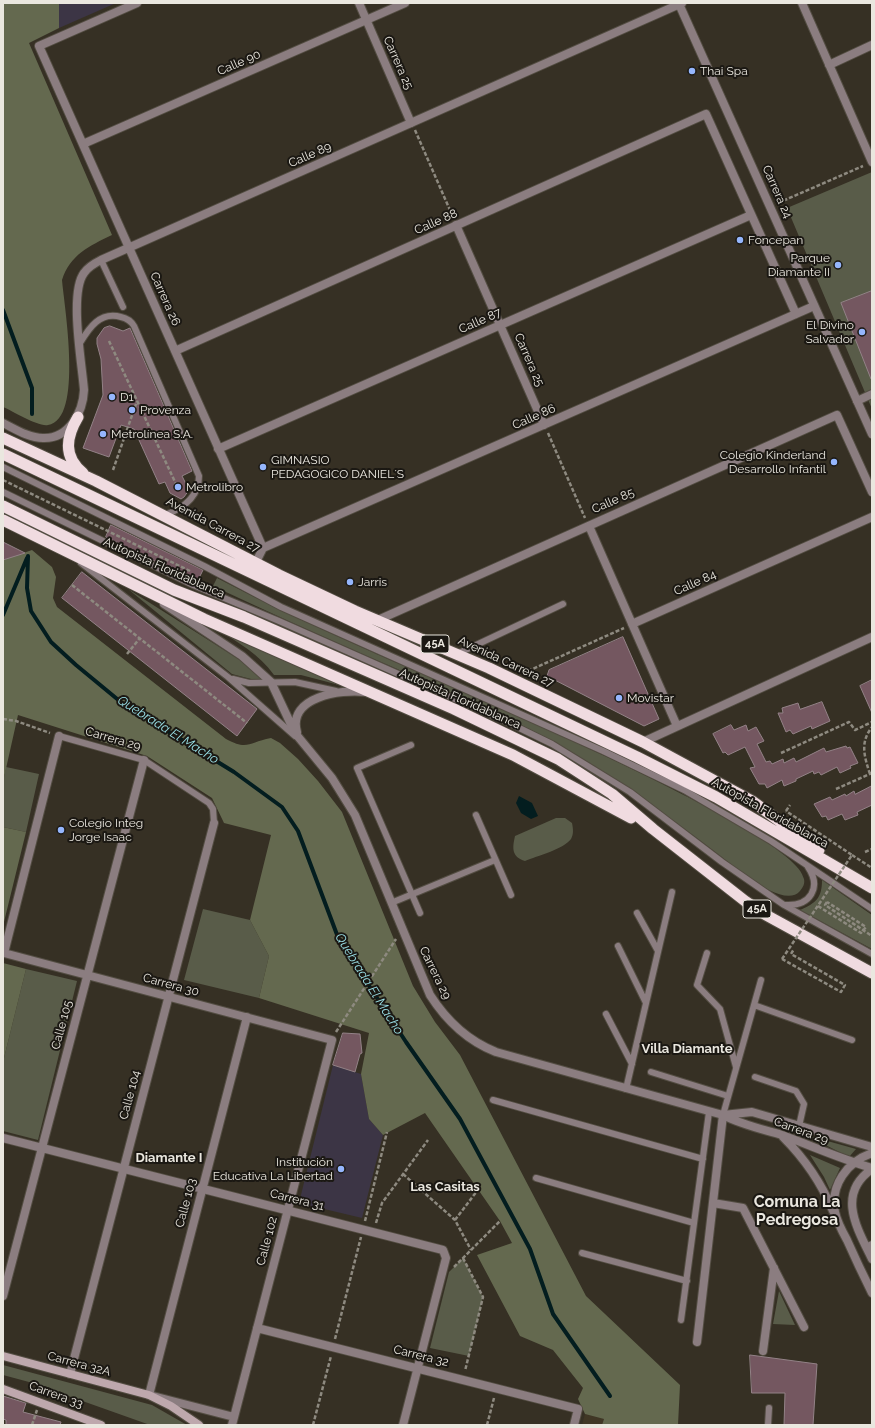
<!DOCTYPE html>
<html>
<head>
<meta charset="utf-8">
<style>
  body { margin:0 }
  #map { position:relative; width:875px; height:1428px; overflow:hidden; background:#363024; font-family:Raleway,sans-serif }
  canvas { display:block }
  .frame { position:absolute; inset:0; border:4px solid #eae7df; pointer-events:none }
</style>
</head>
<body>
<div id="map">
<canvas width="875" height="1428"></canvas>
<div class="frame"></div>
</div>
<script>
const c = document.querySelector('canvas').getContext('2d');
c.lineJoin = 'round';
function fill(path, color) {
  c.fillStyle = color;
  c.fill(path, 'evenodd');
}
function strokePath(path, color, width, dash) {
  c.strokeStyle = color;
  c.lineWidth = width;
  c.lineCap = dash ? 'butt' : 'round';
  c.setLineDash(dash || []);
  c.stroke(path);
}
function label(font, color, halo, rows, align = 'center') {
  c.font = font + ' Raleway,sans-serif';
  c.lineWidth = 4;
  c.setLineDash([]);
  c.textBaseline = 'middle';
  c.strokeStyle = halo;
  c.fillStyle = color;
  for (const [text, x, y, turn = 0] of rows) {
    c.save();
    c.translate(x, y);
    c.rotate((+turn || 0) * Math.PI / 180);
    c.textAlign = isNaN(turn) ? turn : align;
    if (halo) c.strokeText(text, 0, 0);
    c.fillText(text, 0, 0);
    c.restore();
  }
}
const built = new Path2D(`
  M585 1414 604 1419 602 1425H582Z`);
const education = new Path2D(`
  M59 3H116L59 28Z
  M333 1065 361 1074 369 1119 383 1135 362 1218 299 1203Z`);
const green = new Path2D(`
  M872 172V409L787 208Z
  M217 578C267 604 318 628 370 651 429 678 799 831 804 879 805 884 803 887 800 891 783 911 730 863 714 851 661 811 610 773 552 741 492 709 429 683 367 656 315 633 264 610 213 586Z
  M128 589 254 669 264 679H251L232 674Z
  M218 630 343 686 301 675H274C259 654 239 643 218 630Z
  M6 767 39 774 26 832 3 827V782Z
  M556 818H565L572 823C573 828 574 834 571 839 564 849 537 856 525 861 512 857 512 849 515 836Z
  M822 880 872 915V949L800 910C816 903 822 898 822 880Z
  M203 909 250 920 269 956 259 998 184 980Z
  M26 969 77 981 38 1140 3 1131V1062Z
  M806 1135 856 1149 849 1157Z
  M810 1155 840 1168 830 1190 824 1177Z
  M463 1258 483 1297 469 1356 430 1348 449 1272Z
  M779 1291 795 1325 773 1324Z
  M3 1365 152 1405 187 1425H150L29 1382 3 1375Z`);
const forest = new Path2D(`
  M3 3H59V28L29 43 112 235C89 246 70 255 62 280 64 305 84 420 48 425 38 427 13 411 3 407Z
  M32 550 52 567 56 577 53 598 57 607 226 739C248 751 249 742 271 738L280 743 298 759 318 781 342 812 413 986 435 1022 460 1055 586 1296 680 1385 678 1425H602L604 1419 585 1414 578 1399 583 1388 553 1350 520 1336 477 1255 512 1243 500 1221 425 1113 383 1135 369 1119 361 1074 369 1033 259 998 269 956 250 920 271 835 224 823 212 798 147 756 18 715 3 782V560Z
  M3 827 26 832 3 926Z
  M3 963 26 969 3 1062Z`);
const water = new Path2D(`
  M519 796 532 803 538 816 531 819 521 813 516 803Z`);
const stream = new Path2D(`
  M3 310 32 388V414
  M28 556 27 588 31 611 51 642 76 665 122 703 234 772 282 807 298 831 339 940 406 1042 460 1119 530 1249 553 1314 610 1396
  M3 615 27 558`);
const building = new Path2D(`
  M872 291V379H871L841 303Z
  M110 326 123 331 130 328 192 471 182 476 189 490 184 497 181 499 170 493 165 482 159 484 134 429 121 425 109 457 83 448 103 395 101 359 97 344V338L104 328Z
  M111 525 203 570 197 582 106 537Z
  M3 542 25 553 3 560Z
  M82 572 257 709 237 736 62 598Z
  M623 637 659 719 644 726 547 676 549 670Z
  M872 680V713L860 686Z
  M822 702 830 721 812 729 811 726 793 734 790 730 786 732 778 713H783L782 708 798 703 800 709Z
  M731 725 734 730 746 725 748 731 756 727 764 741 757 744 766 762 770 761 772 764 783 759 784 763 794 758 796 762 824 748 826 752 846 746 847 748 850 747 858 763 850 766 851 768 840 773 837 767 821 775 819 772 814 774 813 771 796 779V781L784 786 782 780 767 788 765 784H759L750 768 755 767 745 747 728 755 725 752 723 753 713 734Z
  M872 786V805L857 812 858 815 845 820 842 814 828 820 826 816 822 817 814 804 830 797 832 800 845 794 846 796 854 791 855 794Z
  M343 1033 360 1034 362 1053 360 1054 355 1072 333 1065Z
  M750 1355 817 1364 813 1425H784L785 1393H752Z
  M3 1396 26 1403 23 1412 61 1422 60 1425H6V1420L3 1419Z`);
const path = new Path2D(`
  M415 130 453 217
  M778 203 863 166
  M109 341 176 484
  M548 433 585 518
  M113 470 137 401
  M3 480 190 571
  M72 585 247 723
  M127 654 140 638
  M528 671 624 628
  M3 719 16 721 50 733
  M781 753 849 722 855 730 872 722
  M870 774C864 756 860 742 872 727
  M836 789 872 773
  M786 811 790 805
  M865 852 872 849
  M852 855 872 868
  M827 902 825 905 872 936
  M782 959 841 992 845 985 791 954 794 949
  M336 1032 396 939
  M403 1174 455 1220 471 1250
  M455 1220 477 1191
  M365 1221 387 1132
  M376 1223 382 1203 428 1140
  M463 1258 483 1297 465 1371
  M454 1267 500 1221
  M335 1339 361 1237
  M32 1425 37 1410
  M313 1425 331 1356
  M487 1425 494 1398`);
const service = new Path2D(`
  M101 260 123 307
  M80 343C89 328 100 311 121 317 126 318 131 321 134 326L199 476C199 497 184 508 165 515
  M3 467 204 566 281 607 603 751 684 790 771 841 872 909
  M3 492 193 585 279 621 509 723 552 744 630 792 722 862 784 905 872 954
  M81 563 228 677 295 736
  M457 654 563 604
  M233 679 249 683 295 682 336 691
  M59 736 144 760 209 803 213 809 214 823
  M411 745 357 768 420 913
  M476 815 511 895
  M391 903 495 860
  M786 905C810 906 822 888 808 867
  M637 913 658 951
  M618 946 646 1003
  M707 953 697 985 720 1009 736 1067
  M754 1005 852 1040
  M606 1014 632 1064
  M651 1072 728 1096
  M755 1077 796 1091 804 1104 799 1126
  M626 1089 672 892
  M493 1100 703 1159
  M723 1115 761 980
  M536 1178 694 1223
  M866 1247 872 1244
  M582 1253 687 1281
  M681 1320 709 1112
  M768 1425 769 1408`);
const minor = new Path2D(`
  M137 3 39 46 263 548 256 562
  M359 3 411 123
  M802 3 872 162
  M829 65 872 45
  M83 144 405 3
  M456 225 544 425
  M175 351 706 114 796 314
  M857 401 872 394
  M218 449 751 215
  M589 526 677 726
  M263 548 814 306
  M378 620 837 415 872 492
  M632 624 872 517
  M59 736 4 953 332 1040 232 1425
  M643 742 872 637
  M3 1138 443 1250 446 1258 403 1425
  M713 1203 743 1208 804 1327
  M3 1296 144 760
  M257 1328 578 1409 574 1425
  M697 1342 723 1115
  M763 1351 774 1268
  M70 1374 214 823
  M234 1417 149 1395 247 1017`);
const tertiary = new Path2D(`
  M679 4 872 434
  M3 423C15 429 29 438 43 438 69 439 83 412 84 390 82 364 69 293 84 273 88 267 95 263 101 260L682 3
  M164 604 242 656 271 682 295 733 332 778 355 815 430 995C446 1020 468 1041 496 1052L723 1115C742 1125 762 1129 782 1135 812 1146 841 1159 872 1168
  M297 732C287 697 341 689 365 692
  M723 1115 752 1112 872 1147
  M783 1137C805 1159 821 1182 833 1211
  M872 1153C847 1162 830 1185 835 1212 837 1222 842 1231 847 1240 855 1258 863 1275 872 1293
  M872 1169C836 1194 857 1228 872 1259`);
const secondary = new Path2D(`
  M3 1356 149 1395 171 1406 199 1425
  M3 1389 101 1425`);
const trunk = new Path2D(`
  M78 417C66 437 63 457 83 473
  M3 438 96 481 279 575 355 611 489 668 643 742 752 801 819 850
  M3 454 637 757 716 797 872 888
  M3 506 174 590 244 617 454 709 558 759 612 794 653 829 745 901 766 915 872 973
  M3 520 204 619 513 755 631 818`);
const pathBridge = new Path2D(`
  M818 906 861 933 866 927 827 902
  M782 959 852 855 786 811`);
const markers = [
  [692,71,4,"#95b6fd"],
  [740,240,4,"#95b6fd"],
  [838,265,4,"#95b6fd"],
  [862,332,4,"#95b6fd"],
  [112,397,4,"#95b6fd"],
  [132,410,4,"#95b6fd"],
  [103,434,4,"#95b6fd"],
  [834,462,4,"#95b6fd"],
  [263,467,4,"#95b6fd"],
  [178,487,4,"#95b6fd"],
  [350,582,4,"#95b6fd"],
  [619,698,4,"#95b6fd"],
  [61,830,4,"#95b6fd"],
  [341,1169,4,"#95b6fd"]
];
const shields = [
  [435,644,28],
  [757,909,28]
];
const shieldNames = [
  ["45A",435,644],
  ["45A",757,909]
];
const streetNames = [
  ["Calle 90",239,63,-24],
  ["Carrera 25",398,63,66],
  ["Calle 89",310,155,-24],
  ["Carrera 24",777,192,66],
  ["Calle 88",436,222,-24],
  ["Carrera 26",165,299,66],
  ["Calle 87",480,321,-24],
  ["Carrera 25",529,360,66],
  ["Calle 86",534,417,-24],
  ["Calle 85",613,501,-24],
  ["Avenida Carrera 27",213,525,28],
  ["Autopista Floridablanca",164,568,24],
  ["Calle 84",695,583,-24],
  ["Avenida Carrera 27",506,662,25],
  ["Autopista Floridablanca",460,699,24],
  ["Carrera 29",113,739,16],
  ["Autopista Floridablanca",770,813,29],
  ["Carrera 29",435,973,64],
  ["Carrera 30",171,985,15],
  ["Calle 105",62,1025,-75],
  ["Calle 104",130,1095,-75],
  ["Carrera 29",801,1131,20],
  ["Carrera 31",297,1200,14],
  ["Calle 103",186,1203,-75],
  ["Calle 102",267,1241,-75],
  ["Carrera 32",421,1356,14],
  ["Carrera 32A",79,1364,15],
  ["Carrera 33",56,1395,20]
];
const poiNames = [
  ["Thai Spa",700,71],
  ["Foncepan",748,240],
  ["Parque",830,258,"right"],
  ["Diamante II",830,272,"right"],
  ["El Divino",854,325,"right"],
  ["Salvador",854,339,"right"],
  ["D1",120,397],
  ["Provenza",140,410],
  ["Metrolínea S.A.",111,434],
  ["Colegio Kinderland",826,455,"right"],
  ["Desarrollo Infantil",826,469,"right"],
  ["GIMNASIO",271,460],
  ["PEDAGOGICO DANIEL´S",271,474],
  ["Metrolibro",186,487],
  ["Jarris",358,582],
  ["Movistar",627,698],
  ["Colegio Integ",69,823],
  ["Jorge Isaac",69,837],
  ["Institución",333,1162,"right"],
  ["Educativa La Libertad",333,1176,"right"]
];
const waterNames = [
  ["Quebrada El Macho",168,730,32],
  ["Quebrada El Macho",369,984,58]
];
const neighbourhoodNames = [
  ["Villa Diamante",687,1049],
  ["Diamante I",169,1158],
  ["Las Casitas",445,1187]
];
const districtNames = [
  ["Comuna La",797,1202],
  ["Pedregosa",797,1220]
];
fill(built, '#403725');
fill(education, '#3c3545');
fill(green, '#595c49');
fill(forest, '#64694f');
fill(water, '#031d1f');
strokePath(stream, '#031d1f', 4);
fill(building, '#745760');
strokePath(building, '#938287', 1);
strokePath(service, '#534d42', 8);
strokePath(minor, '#534d42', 10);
strokePath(tertiary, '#534d42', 10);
strokePath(secondary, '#534d42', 10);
strokePath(trunk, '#534d42', 13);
strokePath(path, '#8e8a80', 2.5, [4, 2]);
strokePath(service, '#8b7d80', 6);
strokePath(minor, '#8b7d80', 8);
strokePath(tertiary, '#8b7d80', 8);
strokePath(secondary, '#bea8ad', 8);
strokePath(trunk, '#f0dbe0', 11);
strokePath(pathBridge, '#8e8a80', 2.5, [4, 2]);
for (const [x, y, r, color] of markers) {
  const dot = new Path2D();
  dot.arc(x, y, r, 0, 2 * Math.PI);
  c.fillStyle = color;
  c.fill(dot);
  strokePath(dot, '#1b1813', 1.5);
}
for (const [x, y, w] of shields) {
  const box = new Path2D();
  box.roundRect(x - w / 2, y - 9, w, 18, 3);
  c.fillStyle = '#1b1813';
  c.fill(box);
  strokePath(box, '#eae7df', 1);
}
label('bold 11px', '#eae7df', null, shieldNames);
label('12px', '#eae7df', '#1b1813', streetNames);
label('12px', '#eae7df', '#1b1813', poiNames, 'left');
label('italic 13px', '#99dfe6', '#1b1813', waterNames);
label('bold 13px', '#eae7df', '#1b1813', neighbourhoodNames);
label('bold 16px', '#eae7df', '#1b1813', districtNames);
</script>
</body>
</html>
